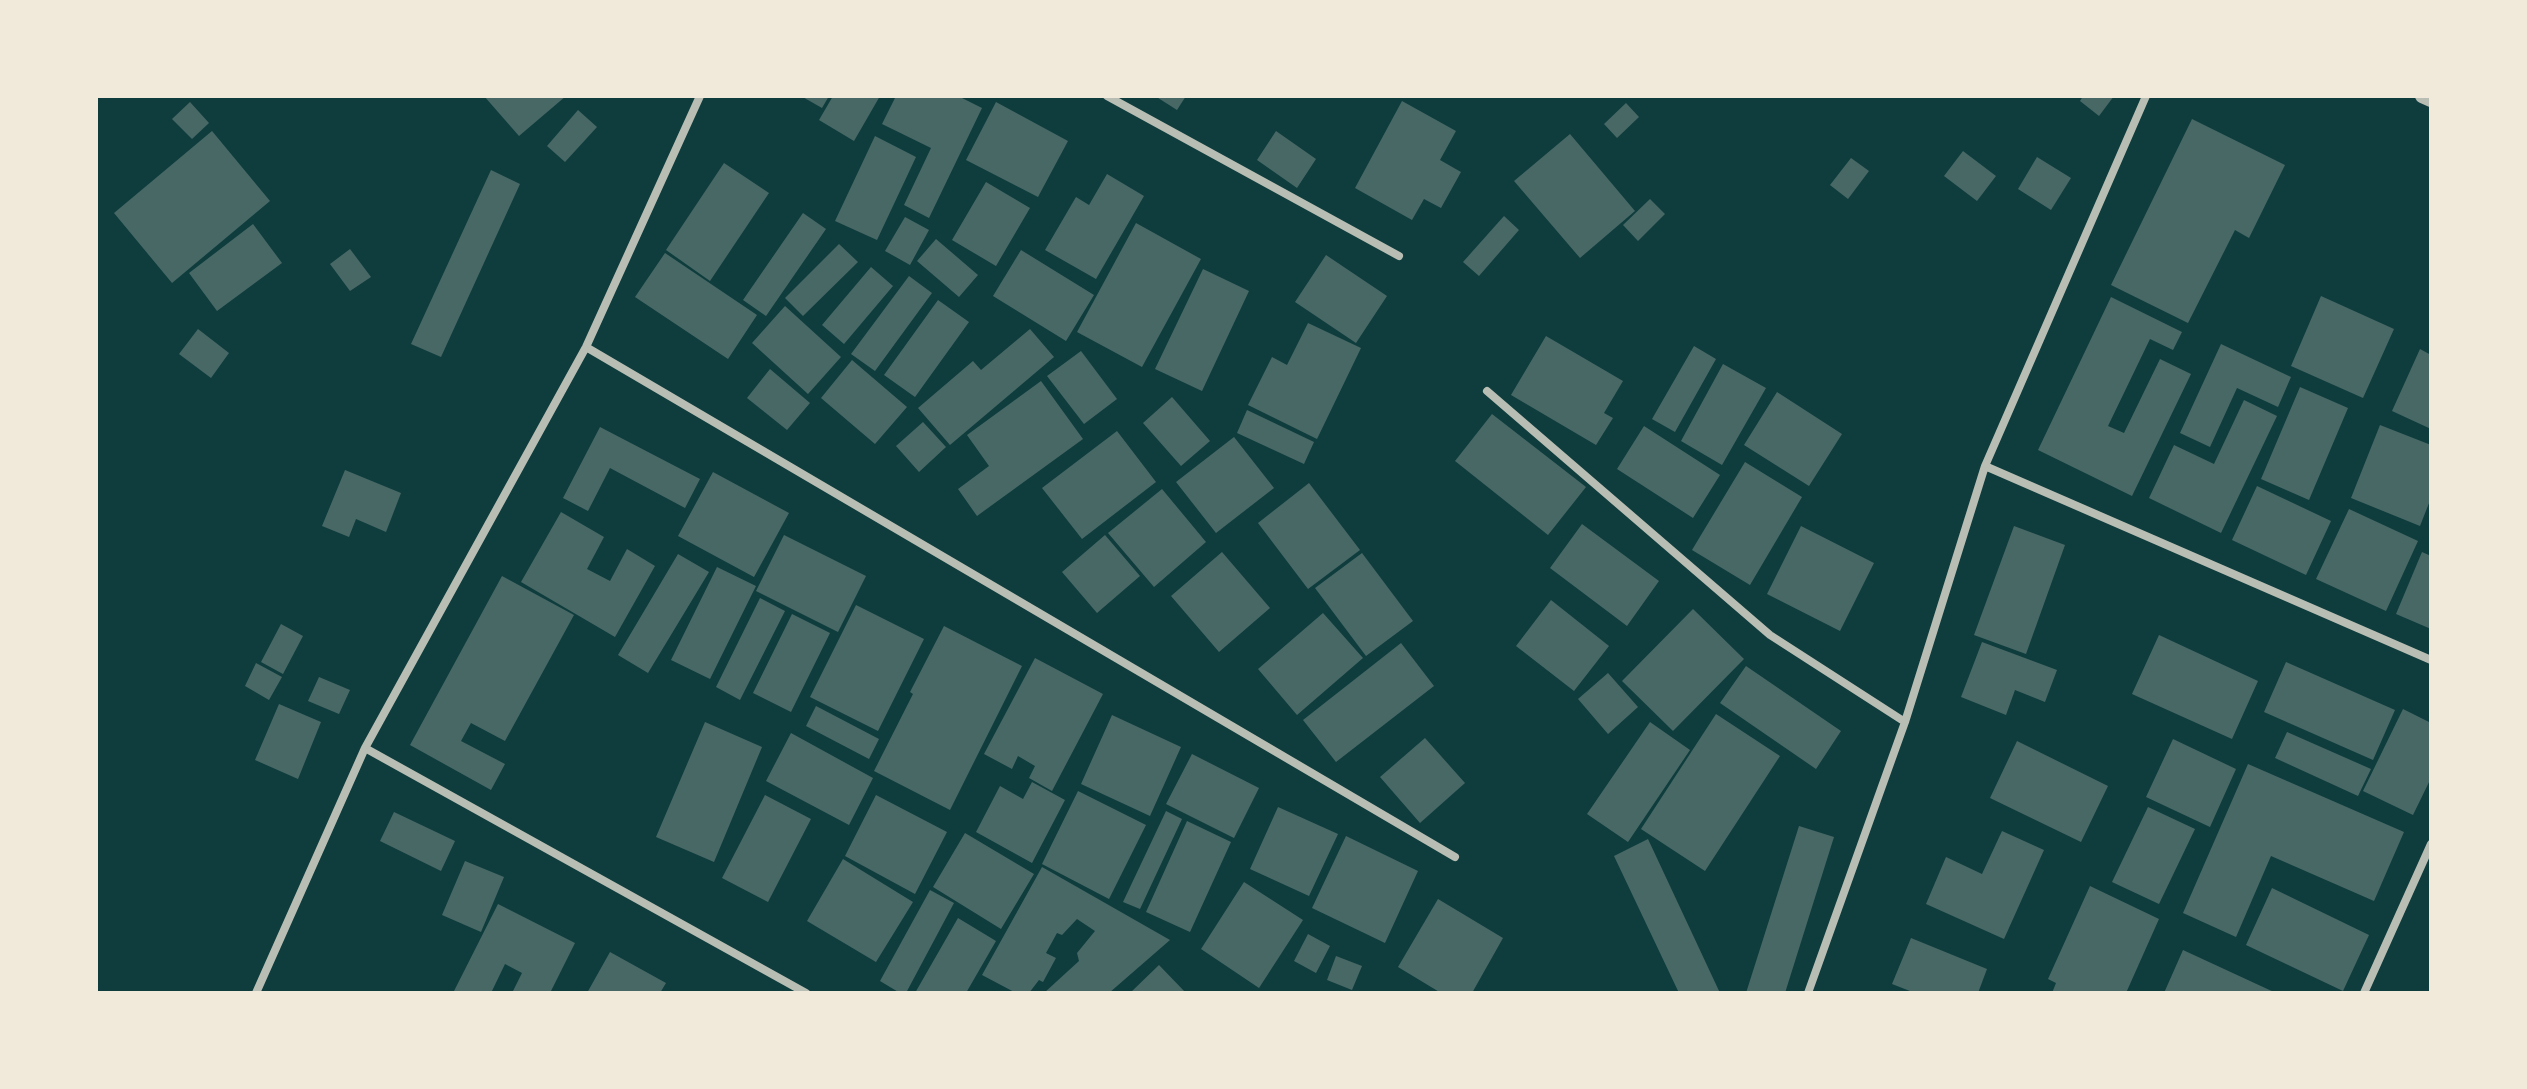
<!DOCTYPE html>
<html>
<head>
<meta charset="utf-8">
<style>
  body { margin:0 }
  #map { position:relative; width:2527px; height:1089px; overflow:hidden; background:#0f3d3e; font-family:Helvetica,sans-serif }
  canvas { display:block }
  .frame { position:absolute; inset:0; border:98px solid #f1e9da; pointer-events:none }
</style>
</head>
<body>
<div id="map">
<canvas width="2527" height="1089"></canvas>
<div class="frame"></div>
</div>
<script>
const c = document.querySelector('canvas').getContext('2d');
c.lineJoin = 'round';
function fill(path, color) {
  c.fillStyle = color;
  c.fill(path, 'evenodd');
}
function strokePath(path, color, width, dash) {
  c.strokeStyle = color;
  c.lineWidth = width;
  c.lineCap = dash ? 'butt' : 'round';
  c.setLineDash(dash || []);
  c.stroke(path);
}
const building = new Path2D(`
  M484 96H566L519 136Z
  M801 96H829L822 108Z
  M833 96H880L854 141 819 120Z
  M896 96H958L982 108 929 218 904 205 931 148 882 124Z
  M1155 96H1186L1177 110Z
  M2083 96H2114L2099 116 2080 101Z
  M1402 101 1456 131 1440 160 1461 172 1441 208 1424 199 1412 220 1355 188Z
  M190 102 209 123 192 139 172 119Z
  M996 102 1068 141 1038 197 966 160Z
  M1626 103 1639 117 1617 138 1604 124Z
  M578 110 597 127 565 162 547 146Z
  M2192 119 2285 165 2249 238 2235 230 2188 323 2111 285Z
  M212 131 270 201 172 283 114 213Z
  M1276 131 1316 159 1297 188 1257 160Z
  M1570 134 1635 211 1580 258 1514 181Z
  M875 136 916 157 877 240 835 221Z
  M1963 151 1996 176 1977 201 1944 176Z
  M2037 157 2071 178 2051 210 2018 189Z
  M1851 158 1869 171 1848 199 1830 185Z
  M724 163 769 193 710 281 666 250Z
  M491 170 520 184 441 357 411 344Z
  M1107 174 1144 196 1096 279 1045 250 1076 197 1089 205Z
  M986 182 1030 208 996 266 952 240Z
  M1650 199 1665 214 1638 241 1623 225Z
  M803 213 826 229 766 316 743 300Z
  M1504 216 1519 230 1479 276 1463 262Z
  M905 217 929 230 910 265 885 251Z
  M1136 223 1201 259 1142 367 1077 332Z
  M253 224 282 263 217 311 189 273Z
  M936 239 978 275 959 297 917 261Z
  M839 244 858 262 803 316 785 298Z
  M350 249 371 277 350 291 330 264Z
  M1021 250 1094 295 1066 341 993 296Z
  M665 253 757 315 728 359 635 297Z
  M1326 255 1387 296 1356 343 1295 302Z
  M871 267 893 286 844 344 822 325Z
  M1203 269 1249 291 1202 391 1155 369Z
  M909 276 932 293 875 371 851 354Z
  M2321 296 2394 329 2363 398 2291 366Z
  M2111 297 2182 332 2173 350 2150 339 2108 426 2124 433 2160 359 2191 374 2132 496 2038 450Z
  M938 300 969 322 915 397 884 375Z
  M785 306 841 357 808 394 752 343Z
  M1308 323 1361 348 1317 439 1248 405 1272 357 1287 365Z
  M198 329 229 353 211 378 179 354Z
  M1030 329 1054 357 950 445 918 408 973 361 981 370Z
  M1546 336 1623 381 1604 413 1613 418 1596 445 1511 395Z
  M2221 344 2291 377 2278 407 2237 388 2210 447 2180 433Z
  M1694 346 1716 359 1675 432 1652 419Z
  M2420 349 2431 355V429L2392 411Z
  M1081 351 1117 399 1084 424 1047 376Z
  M852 360 907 407 875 444 821 398Z
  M1723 364 1766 388 1722 465 1681 441Z
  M770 369 810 403 787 430 747 398Z
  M1041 381 1083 439 977 516 958 489 989 466 967 435Z
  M2300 387 2348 408 2309 500 2261 479Z
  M1777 392 1842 434 1809 486 1744 445Z
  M1172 397 1210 441 1181 466 1143 423Z
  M2244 400 2277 416 2221 533 2149 498 2174 445 2214 464Z
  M1247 410 1314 442 1304 464 1237 433Z
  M1492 414 1586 487 1548 535 1455 461Z
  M923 422 946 447 919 472 896 446Z
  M2380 425 2431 445V498L2420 526 2351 498Z
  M1644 426 1720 475 1693 518 1617 469Z
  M600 427 700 479 685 508 610 468 588 511 563 498Z
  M1117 431 1156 482 1082 539 1042 488Z
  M1234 437 1274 488 1216 533 1176 482Z
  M1745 462 1802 497 1750 585 1692 550Z
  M345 470 401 493 386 532 356 519 349 537 322 526Z
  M713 472 789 513 754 577 678 536Z
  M1309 483 1360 550 1308 589 1258 523Z
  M2257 486 2331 521 2306 575 2232 540Z
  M1162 489 1206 542 1154 587 1108 533Z
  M2349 509 2418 541 2386 611 2316 579Z
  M561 512 604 537 587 569 610 581 627 549 655 566 615 637 521 582Z
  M1582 524 1659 581 1627 626 1550 568Z
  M1801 526 1874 563 1840 631 1767 594Z
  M2014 526 2065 545 2026 654 1974 635Z
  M784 535 866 576 838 632 756 591Z
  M1105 535 1140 576 1097 613 1062 572Z
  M1222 552 1270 608 1219 652 1171 596Z
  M2422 552 2431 556V629L2396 614Z
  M1362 553 1413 621 1366 656 1315 588Z
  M678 554 709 572 648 673 618 655Z
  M717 567 756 586 710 679 671 660Z
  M502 576 574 615 505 741 471 723 461 741 505 764 491 790 410 745Z
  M760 598 785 611 740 700 716 687Z
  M1551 600 1609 646 1574 691 1516 646Z
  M856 605 924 639 878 731 810 697Z
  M1693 609 1744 659 1673 731 1622 681Z
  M1323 613 1363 658 1297 715 1258 669Z
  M792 614 830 633 791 712 753 693Z
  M281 624 303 636 283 674 261 662Z
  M944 626 1022 666 950 810 874 771 913 694 910 692Z
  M2159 635 2258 681 2232 739 2132 694Z
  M1982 642 2057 670 2045 702 2015 690 2006 715 1961 697Z
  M1401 643 1434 686 1336 762 1303 720Z
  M1035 658 1103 694 1052 791 1029 778 1035 766 1018 756 1012 769 984 754Z
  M2286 662 2395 710 2373 760 2264 712Z
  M256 663 282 677 269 700 245 686Z
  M1746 666 1841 731 1816 769 1720 703Z
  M1608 673 1638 707 1608 734 1578 699Z
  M319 677 350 690 339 714 308 701Z
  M279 704 321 722 298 779 255 760Z
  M816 706 879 739 869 759 806 726Z
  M2403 709 2431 723V778L2413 815 2363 791Z
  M1716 714 1780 756 1705 871 1641 829Z
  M1112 715 1181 747 1150 816 1081 784Z
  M705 722 762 747 714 862 656 837Z
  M1650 722 1690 750 1628 842 1587 814Z
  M2287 732 2371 769 2358 796 2275 758Z
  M791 733 873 778 849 825 766 781Z
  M1425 738 1465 783 1420 823 1380 777Z
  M2173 739 2236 769 2210 827 2146 797Z
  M2017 741 2108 786 2081 842 1990 798Z
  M1192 754 1259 788 1234 838 1166 804Z
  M2248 764 2404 832 2374 901 2271 856 2236 937 2183 913Z
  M1032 782 1065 800 1032 863 976 832 1000 786 1023 799Z
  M1078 791 1146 825 1109 899 1042 864Z
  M765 795 811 819 768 902 722 878Z
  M876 795 947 832 915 894 845 856Z
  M1278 807 1338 834 1309 896 1250 869Z
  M2148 807 2195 829 2159 904 2112 882Z
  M1166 811 1182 819 1140 909 1123 902Z
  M394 812 455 841 441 871 380 841Z
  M1187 821 1231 842 1190 932 1146 912Z
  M1799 826 1834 837 1785 993H1746Z
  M2002 831 2044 850 2004 939 1926 904 1946 857 1982 874Z
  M965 833 1034 874 1001 929 933 887Z
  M1346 836 1418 871 1385 943 1312 908Z
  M1648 839 1720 993H1679L1614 856Z
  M843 859 913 902 876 962 807 921Z
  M465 861 504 877 481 932 442 915Z
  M1042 867 1170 940 1109 993H1044L1079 961 1077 953 1095 931 1077 919 1062 935 1057 933 1046 953 1056 958 1043 982 1039 980 1029 993H1016L982 975Z
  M1244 882 1303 920 1259 988 1201 949Z
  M2090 886 2159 919 2126 993H2052L2056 983 2048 979Z
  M2272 888 2369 935 2343 991 2246 945Z
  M930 890 954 903 906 993H900L880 981Z
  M1438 899 1503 938 1472 993H1441L1398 967Z
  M498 904 575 943 550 993H512L522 973 505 964 491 993H453Z
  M958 918 996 941 966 993H915Z
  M1308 934 1330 946 1316 973 1294 961Z
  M1911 938 1987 969 1978 993H1915L1892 984Z
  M2183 950 2276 993H2164Z
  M610 952 666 983 660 993H587Z
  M1336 956 1362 966 1352 990 1327 980Z
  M1159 965 1186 993H1130Z`);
const minor = new Path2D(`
  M1107 96 1399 256
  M586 347 1455 857
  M1487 391 1770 635 1905 722
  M1985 466 2431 660
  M365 748 806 993
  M256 993 365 748 586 347 700 96
  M1808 993 1905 722 1985 466 2146 96
  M2364 993 2431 844`);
const tertiary = new Path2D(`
  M2422 96 2431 100`);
fill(building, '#486865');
strokePath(minor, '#b8beb3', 8);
strokePath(tertiary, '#b8beb3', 14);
</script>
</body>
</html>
